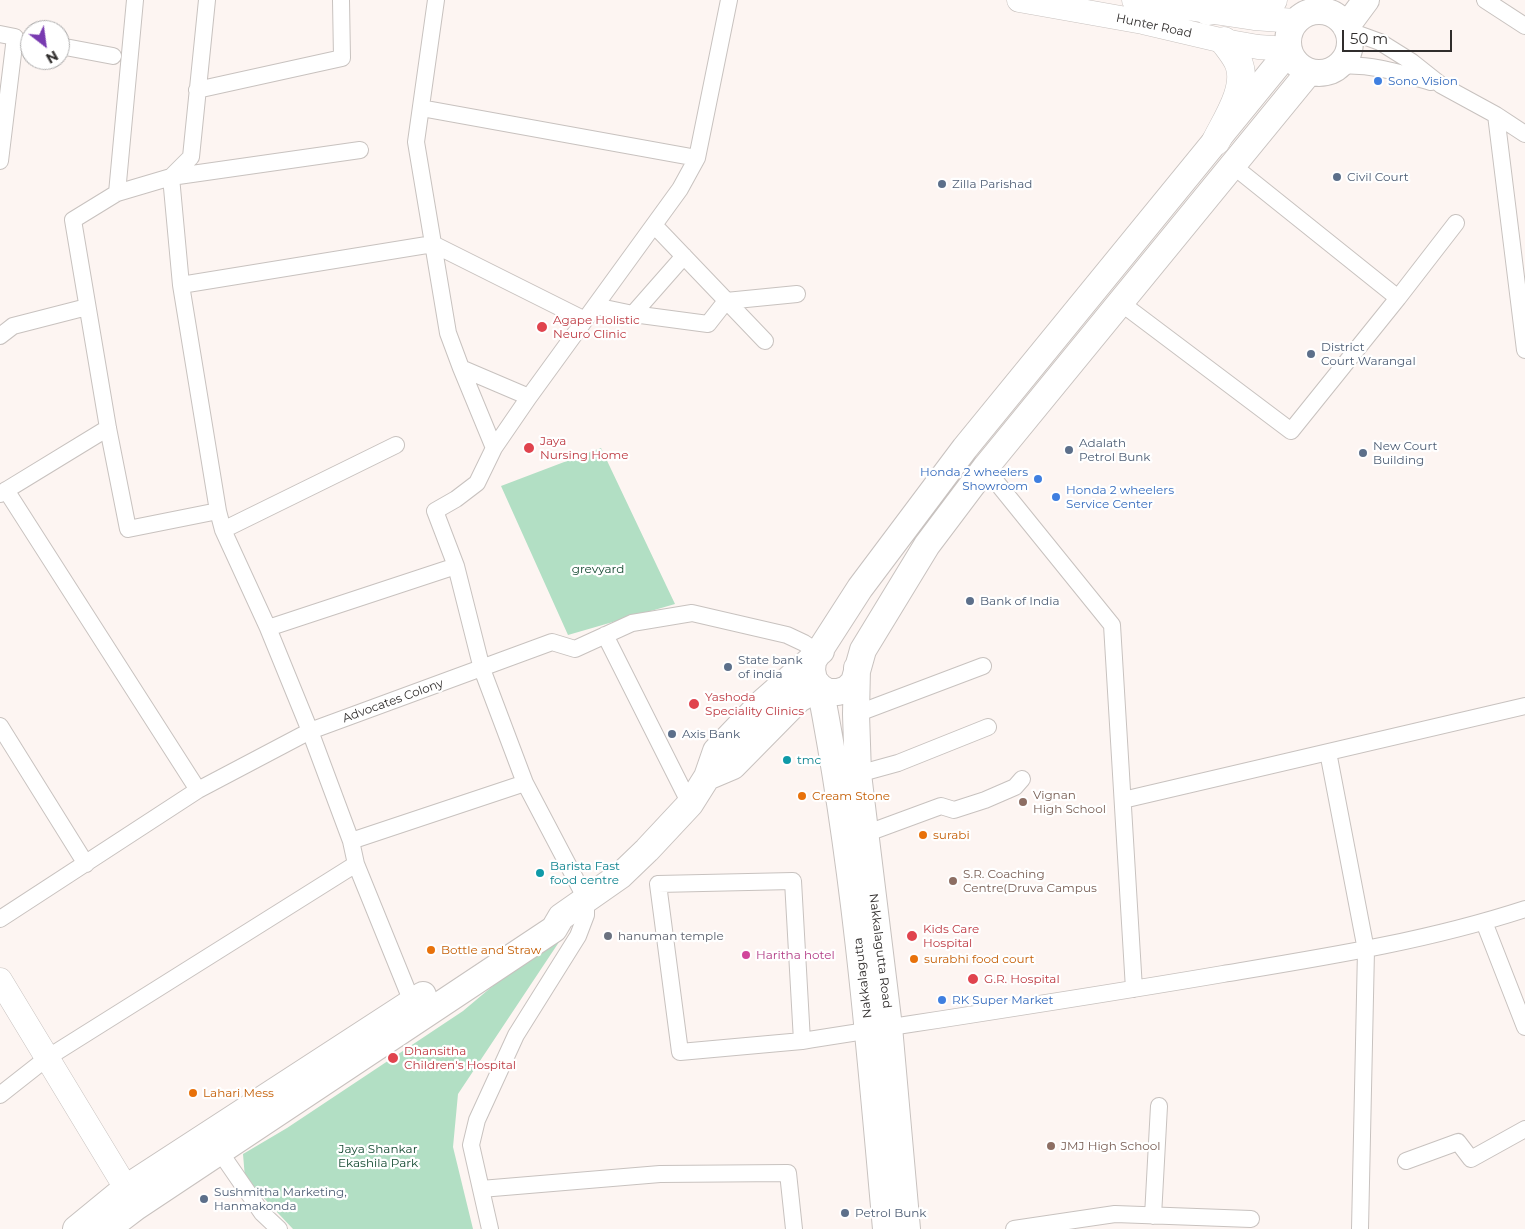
<!DOCTYPE html>
<html>
<head>
<meta charset="utf-8">
<style>
  body { margin:0 }
  #map { position:relative; width:1525px; height:1229px; overflow:hidden; background:#fdf5f2; font-family:Montserrat,sans-serif }
  canvas { display:block }
  .north { position:absolute; left:20px; top:20px; width:50px; height:50px; box-sizing:border-box; background:#fff; border:1px solid #acabab; border-radius:50%; rotate:150deg; font-size:14px; font-weight:700; line-height:20px; text-align:center; color:#302d2c }
  .north::after { content:''; display:block; margin:auto; width:18px; height:22px; background:#783ab0; clip-path:polygon(50% 0,100% 100%,50% 72%,0 100%) }
  .scale { position:absolute; left:1342px; top:30px; width:110px; height:22px; box-sizing:border-box; border:2px solid #302d2c; border-top:0; padding-left:6px; font-size:15px; line-height:18px; white-space:nowrap; color:#302d2c; -webkit-text-stroke:4px #fff; paint-order:stroke }
</style>
</head>
<body>
<div id="map">
<canvas width="1525" height="1229"></canvas>
<div class="north">N</div>
<div class="scale">50 m</div>
</div>
<script>
const c = document.querySelector('canvas').getContext('2d');
c.lineJoin = 'round';
function fill(path, color) {
  c.fillStyle = color;
  c.fill(path, 'evenodd');
}
function strokePath(path, color, width, dash) {
  c.strokeStyle = color;
  c.lineWidth = width;
  c.lineCap = dash ? 'butt' : 'round';
  c.setLineDash(dash || []);
  c.stroke(path);
}
function label(font, color, halo, rows, align = 'center') {
  c.font = font + ' Montserrat,sans-serif';
  c.lineWidth = 4.5;
  c.setLineDash([]);
  c.textBaseline = 'middle';
  c.strokeStyle = halo;
  c.fillStyle = color;
  for (const [text, x, y, turn = 0] of rows) {
    c.save();
    c.translate(x, y);
    c.rotate((+turn || 0) * Math.PI / 180);
    c.textAlign = isNaN(turn) ? turn : align;
    if (halo) c.strokeText(text, 0, 0);
    c.fillText(text, 0, 0);
    c.restore();
  }
}
const green = new Path2D(`
  M601 448 675 604 568 635 501 486Z
  M558 931 563 936 458 1094 453 1147 473 1229H293L245 1178 243 1154 287 1128 463 1011Z`);
const street = new Path2D(`
  M207 0 191 157 171 177 181 285 218 511 223 530 268 628 310 731 351 841 356 864 412 1002
  M436 0 416 142 448 333 461 368 494 448
  M1485 0 1525 26
  M1347 30 1380 42 1412 62 1441 85 1496 115 1525 134
  M0 34 15 37 0 161
  M60 46 113 56
  M1338 66C1371 63 1400 73 1431 82
  M197 90 342 58 341 0
  M421 108 697 158
  M1496 115 1525 350
  M117 193 135 0
  M654 225 765 341
  M181 285 433 244 585 320
  M1398 298 1456 223
  M1121 303 1291 431 1398 298 1232 165
  M595 306 633 314 708 324 726 301 797 294
  M633 314 684 256
  M0 336 13 326 87 307
  M461 368 529 397
  M985 468 1112 625 1134 989
  M6 490 198 790
  M0 494 108 428
  M218 511 128 529 108 428 73 220 117 193 171 177 360 150
  M223 530 396 445
  M268 628 456 566
  M605 635 690 804
  M856 714 983 666
  M0 726 86 864
  M1328 752 1366 950 1360 1229
  M858 774 898 763 988 727
  M1123 800 1525 706
  M865 834 941 806 954 810 985 800 1015 787 1022 779
  M351 841 525 783
  M0 919 198 790 310 731 552 642 575 649 632 623 692 613 787 635 804 643 819 653
  M1484 922 1525 1027
  M802 1041 680 1052 658 884 793 881 802 1041C942 1019 1083 998 1223 974 1325 957 1427 941 1525 909
  M0 1095 47 1058 356 864
  M220 1152 262 1213 279 1229
  M1406 1161 1458 1142 1471 1159 1525 1129
  M481 1189 660 1174 788 1173 794 1229
  M1153 1216 1159 1106
  M490 1229 471 1145 477 1120 516 1035 578 936 586 915V899L525 783 482 669 456 566 435 511 456 499 477 483 494 448 529 397 680 189 697 158 729 0
  M1014 1229 1115 1214 1251 1219`);
const secondary = new Path2D(`
  M1019 0 1143 22 1224 41 1258 47 1288 49
  M1134 0 1254 18 1295 21
  M0 980 126 1188`);
const primary = new Path2D(`
  M1288 42a31 31 0 1 1 62 0a31 31 0 1 1-62 0Z
  M1346 27 1366 0
  M1289 51 965 448 860 588 813 661 812 670 814 680 820 687 828 692H838L847 689 854 682 863 650 927 545 985 468 1309 72
  M857 668 856 714 858 774 889 1027 907 1229
  M820 687C855 866 870 1048 886 1229
  M707 777 733 766 799 699 820 687
  M76 1229 126 1188 423 995
  M107 1229 136 1207 554 929 561 917 621 875 647 850 690 804 707 777 716 751 763 702 821 651`);
const highway = new Path2D(`
  M1208 11 1273 0
  M1216 141C1227 119 1248 88 1239 64 1236 56 1229 48 1224 41`);
const markers = [
  [1378,81,5,"#3f7fe0"],
  [1337,177,5,"#5c6f8a"],
  [942,184,5,"#5c6f8a"],
  [542,327,6,"#e0444e"],
  [1311,354,5,"#5c6f8a"],
  [529,448,6,"#e0444e"],
  [1069,450,5,"#5c6f8a"],
  [1363,453,5,"#5c6f8a"],
  [1038,479,5,"#3f7fe0"],
  [1056,497,5,"#3f7fe0"],
  [970,601,5,"#5c6f8a"],
  [728,667,5,"#5c6f8a"],
  [694,704,6,"#e0444e"],
  [672,734,5,"#5c6f8a"],
  [787,760,5,"#0f9aa8"],
  [802,796,5,"#e8710a"],
  [1023,802,5,"#8d6e63"],
  [923,835,5,"#e8710a"],
  [540,873,5,"#0f9aa8"],
  [953,881,5,"#8d6e63"],
  [608,936,5,"#6b7280"],
  [912,936,6,"#e0444e"],
  [431,950,5,"#e8710a"],
  [746,955,5,"#d1479c"],
  [914,959,5,"#e8710a"],
  [973,979,6,"#e0444e"],
  [942,1000,5,"#3f7fe0"],
  [393,1058,6,"#e0444e"],
  [193,1093,5,"#e8710a"],
  [1051,1146,5,"#8d6e63"],
  [204,1199,5,"#5c6f8a"],
  [845,1213,5,"#5c6f8a"]
];
const streetNames = [
  ["Hunter Road",1154,26,12],
  ["Advocates Colony",393,701,-20],
  ["Nakkalagutta Road",880,951,83],
  ["Nakkalagutta",863,978,-97]
];
const shopNames = [
  ["Sono Vision",1388,81],
  ["Honda 2 wheelers",1028,472,"right"],
  ["Showroom",1028,486,"right"],
  ["Honda 2 wheelers",1066,490],
  ["Service Center",1066,504],
  ["RK Super Market",952,1000]
];
const serviceNames = [
  ["Civil Court",1347,177],
  ["Zilla Parishad",952,184],
  ["District",1321,347],
  ["Court Warangal",1321,361],
  ["Adalath",1079,443],
  ["Petrol Bunk",1079,457],
  ["New Court",1373,446],
  ["Building",1373,460],
  ["Bank of India",980,601],
  ["State bank",738,660],
  ["of india",738,674],
  ["Axis Bank",682,734],
  ["Sushmitha Marketing,",214,1192],
  ["Hanmakonda",214,1206],
  ["Petrol Bunk",855,1213]
];
const healthNames = [
  ["Agape Holistic",553,320],
  ["Neuro Clinic",553,334],
  ["Jaya",540,441],
  ["Nursing Home",540,455],
  ["Yashoda",705,697],
  ["Speciality Clinics",705,711],
  ["Kids Care",923,929],
  ["Hospital",923,943],
  ["G.R. Hospital",984,979],
  ["Dhansitha",404,1051],
  ["Children's Hospital",404,1065]
];
const parkNames = [
  ["grevyard",598,569],
  ["Jaya Shankar",378,1149],
  ["Ekashila Park",378,1163]
];
const cultureNames = [
  ["tmc",797,760],
  ["Barista Fast",550,866],
  ["food centre",550,880]
];
const educationNames = [
  ["Vignan",1033,795],
  ["High School",1033,809],
  ["S.R. Coaching",963,874],
  ["Centre(Druva Campus",963,888],
  ["JMJ High School",1061,1146]
];
const foodNames = [
  ["Cream Stone",812,796],
  ["surabi",933,835],
  ["Bottle and Straw",441,950],
  ["surabhi food court",924,959],
  ["Lahari Mess",203,1093]
];
const worshipNames = [
  ["hanuman temple",618,936]
];
const hotelNames = [
  ["Haritha hotel",756,955]
];
fill(green, '#b2dfc4');
strokePath(street, '#c8c2bf', 18);
strokePath(secondary, '#c8c2bf', 25);
strokePath(primary, '#c8c2bf', 28);
strokePath(highway, '#c8c2bf', 29);
strokePath(street, '#fff', 16);
strokePath(secondary, '#fff', 24);
strokePath(primary, '#fff', 26);
strokePath(highway, '#fff', 28);
for (const [x, y, r, color] of markers) {
  const dot = new Path2D();
  dot.arc(x, y, r, 0, 2 * Math.PI);
  c.fillStyle = color;
  c.fill(dot);
  strokePath(dot, '#fff', 2);
}
label('12px', '#302d2c', '#fff', streetNames);
label('12px', '#366cbe', '#fff', shopNames, 'left');
label('12px', '#4e5e75', '#fff', serviceNames, 'left');
label('12px', '#be3a42', '#fff', healthNames, 'left');
label('12px', '#134930', '#fff', parkNames);
label('12px', '#0d838f', '#fff', cultureNames, 'left');
label('12px', '#785e54', '#fff', educationNames, 'left');
label('12px', '#c56008', '#fff', foodNames, 'left');
label('12px', '#5b616d', '#fff', worshipNames, 'left');
label('12px', '#b23c85', '#fff', hotelNames, 'left');
</script>
</body>
</html>
